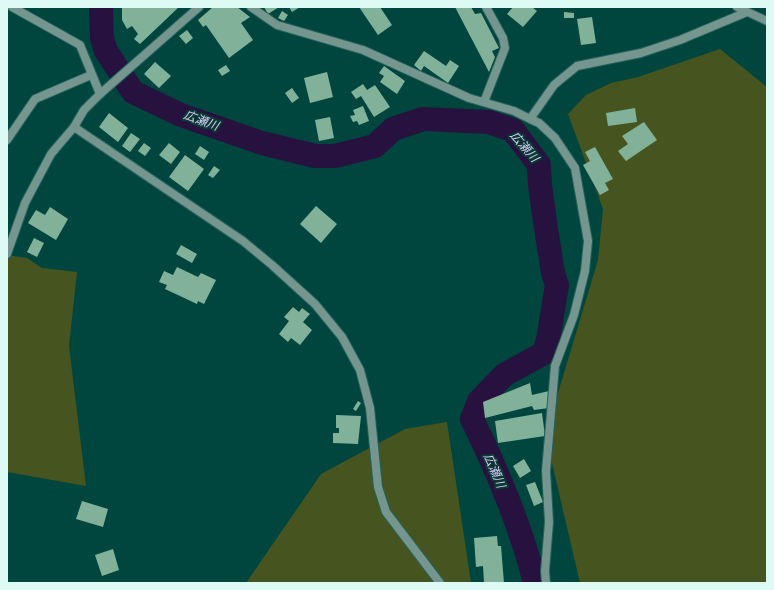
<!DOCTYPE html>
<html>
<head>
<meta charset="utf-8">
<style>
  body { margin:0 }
  #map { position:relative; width:774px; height:590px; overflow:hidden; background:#01463e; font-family:"PT Sans",sans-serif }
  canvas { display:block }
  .frame { position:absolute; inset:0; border:8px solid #ddfaf5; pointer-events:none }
</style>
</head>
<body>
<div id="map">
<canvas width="774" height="590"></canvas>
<div class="frame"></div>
</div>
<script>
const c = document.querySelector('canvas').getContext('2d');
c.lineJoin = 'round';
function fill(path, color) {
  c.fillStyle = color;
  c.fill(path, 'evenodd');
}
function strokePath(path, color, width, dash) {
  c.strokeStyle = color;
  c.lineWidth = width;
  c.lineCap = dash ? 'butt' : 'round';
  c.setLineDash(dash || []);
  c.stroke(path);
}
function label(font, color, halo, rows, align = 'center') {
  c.font = font + ' "PT Sans","Noto Sans JP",sans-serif';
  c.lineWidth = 4;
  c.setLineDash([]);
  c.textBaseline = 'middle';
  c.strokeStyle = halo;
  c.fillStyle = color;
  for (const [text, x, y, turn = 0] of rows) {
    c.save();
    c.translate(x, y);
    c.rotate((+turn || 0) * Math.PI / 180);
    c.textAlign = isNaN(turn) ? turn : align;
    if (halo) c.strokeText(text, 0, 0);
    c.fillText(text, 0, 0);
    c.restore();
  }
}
const green = new Path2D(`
  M720 49 767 87V583H580L552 463 551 416 598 260 603 209 568 114 586 95 611 83 638 77Z
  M7 255 27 258 42 268 77 272 69 346 86 486 7 472Z
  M447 422 471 583H246L321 474 405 429Z`);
const river = new Path2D(`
  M101 7 102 38 106 51 133 92 181 115 262 143 315 156H335L375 146 393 129 423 119 489 122 513 130 539 165 540 185 545 222 553 273 557 285 548 340 544 353 504 375 479 401 472 419C498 472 521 526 535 583`);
const building = new Path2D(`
  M122 7H179L140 44 134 39 138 34 132 26 127 29 122 20Z
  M213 7H237L250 17 241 23 253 40 229 58 206 25 203 27 198 20Z
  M264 7H279L268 14Z
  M289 7H300L292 12Z
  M359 7H380L392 25 378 35Z
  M455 7H471L475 14 481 13 499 48 492 51 495 57 489 72Z
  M513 7H532L537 11 523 27 507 14Z
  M282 11 288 15 284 21 278 18Z
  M564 12 574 13V18H564Z
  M592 17 596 43 581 45 577 19Z
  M187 30 193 38 186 44 179 36Z
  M424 51 446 66 450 60 459 66 448 83 424 66 421 71 414 65Z
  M155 62 171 76 159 88 144 74Z
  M226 65 230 71 222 76 218 70Z
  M384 66 405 81 397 94 380 82 384 76 379 73Z
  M327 72 333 97 310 103 304 78Z
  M363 84 367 90 375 85 390 107 374 117 361 96 356 99 351 92Z
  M292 88 299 98 292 103 285 93Z
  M363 106 369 121 359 125 357 121 353 122 350 116 355 115 353 110Z
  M635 108 637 122 608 126 606 113Z
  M109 113 128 128 118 142 99 127Z
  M330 117 334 138 319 141 315 120Z
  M644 122 657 140 626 161 618 151 628 144 622 136Z
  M131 133 140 139 130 152 122 146Z
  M144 143 151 148 145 156 138 151Z
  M169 143 180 152 171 164 159 155Z
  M200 146 209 152 204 160 195 154Z
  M595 147 613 179 605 183 609 190 600 195 583 165 590 161 585 152Z
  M185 155 204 169 188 191 169 177Z
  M214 166 220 170 213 178 208 175Z
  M316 206 337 224 321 243 300 224Z
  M50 207 68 219 56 240 28 223 36 210 45 215Z
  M34 238 44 243 37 257 27 252Z
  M181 245 197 254 192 263 176 254Z
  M177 267 198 277 201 273 216 280 204 304 198 301 197 304 165 289 167 285 159 282 164 271 173 275Z
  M293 307 299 312 302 308 310 314 303 322 312 330 300 345 291 338 288 342 279 334 289 321 284 317Z
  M530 383 532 395 549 391V408L534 410 532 406 485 418 483 402Z
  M358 401 361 403 356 411 353 409Z
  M542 413 545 436 498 443 495 421Z
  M336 415 361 416 358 444 333 443V433H339V428H336Z
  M524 459 531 471 520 478 513 466Z
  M535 482 543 502 534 506 526 485Z
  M82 501 108 509 103 527 76 519Z
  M497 536 498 546H501L504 583H484L483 566 476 567 474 538Z
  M113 549 119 570 102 576 95 555Z`);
const minor = new Path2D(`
  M12 7 80 45 100 94
  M251 7 277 25 363 50 469 98 514 111 530 119 539 123 555 138 575 168 588 241 585 271 574 315 555 366 546 471 549 522 545 571 546 583
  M737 7 767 21
  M484 102 505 48 503 38 486 7
  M530 119 554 85 577 66 641 53 680 40 747 12
  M7 140 35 99 91 75`);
const tertiary = new Path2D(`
  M74 127 243 241 272 265 315 304 342 337 360 370 370 408 378 487 386 512 440 583
  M7 254 25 203 51 154 74 127 84 110 100 94 199 7`);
const waterNames = [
  ["広瀬川",201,121,20],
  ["広瀬川",524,147,49],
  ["広瀬川",494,471,67]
];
fill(green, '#465420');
strokePath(river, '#27123f', 24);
fill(building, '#81b299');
strokePath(minor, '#24635b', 10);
strokePath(tertiary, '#24635b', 10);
strokePath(minor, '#75958f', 8);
strokePath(tertiary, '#75958f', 8);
label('italic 12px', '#deccfc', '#0a3a33', waterNames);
</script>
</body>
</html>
